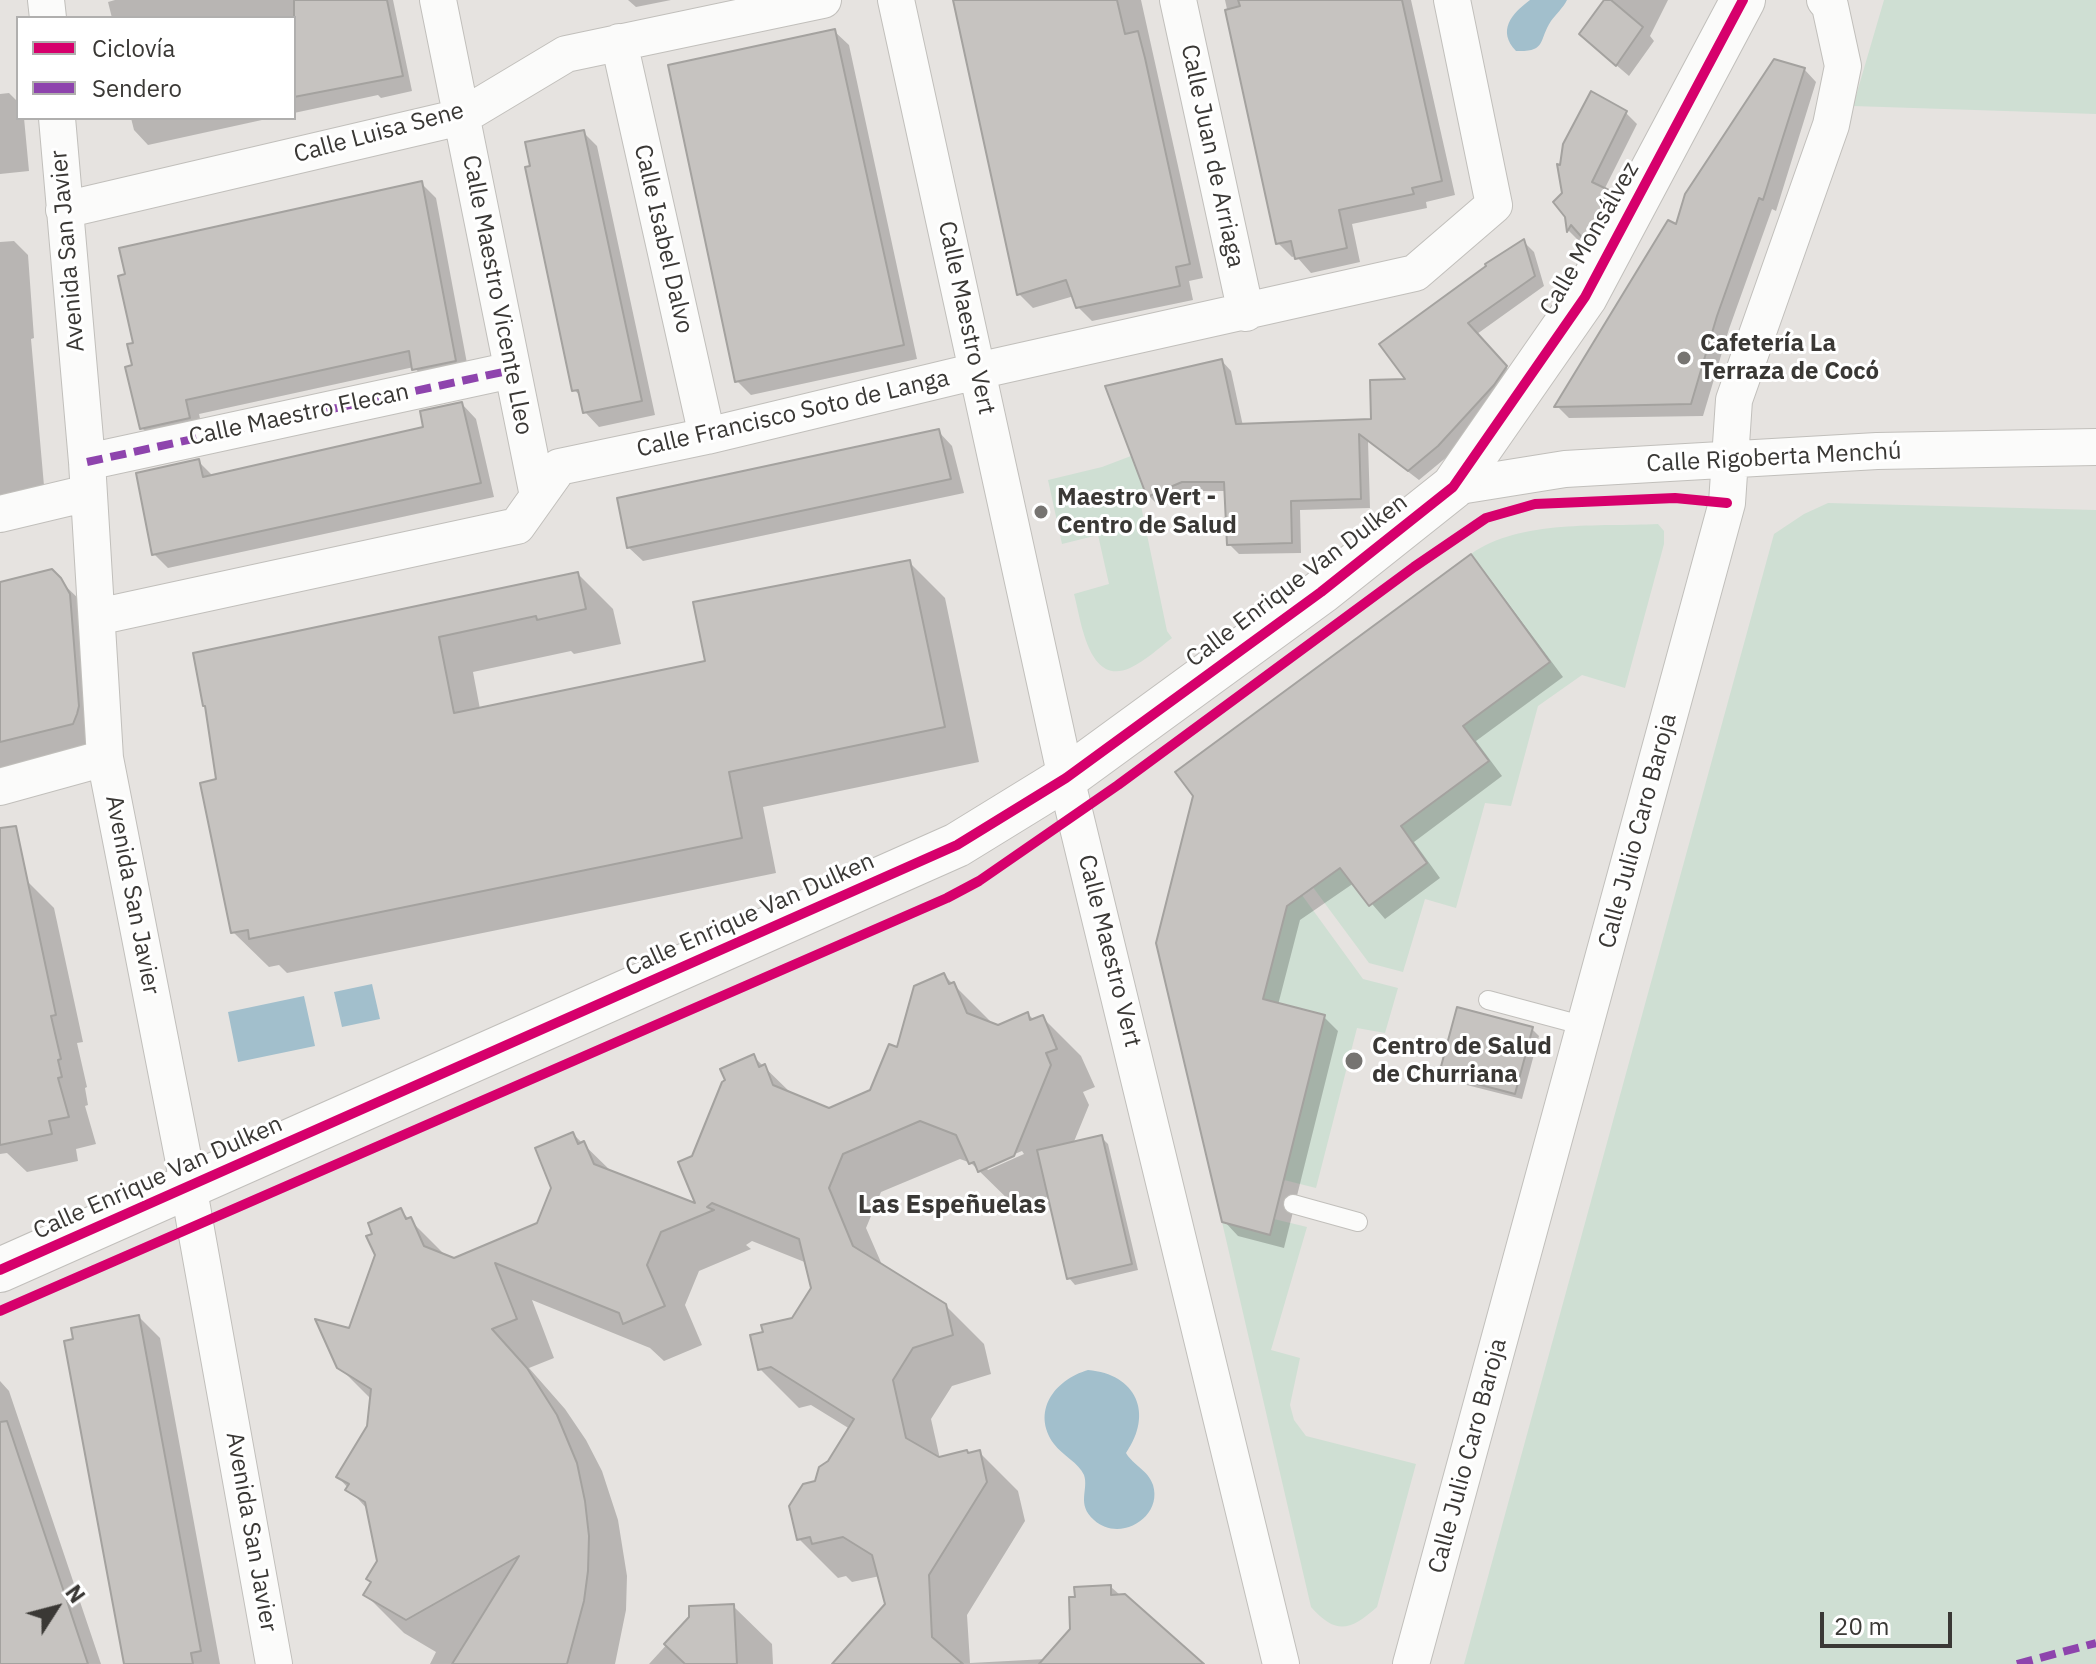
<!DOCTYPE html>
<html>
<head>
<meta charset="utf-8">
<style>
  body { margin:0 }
  #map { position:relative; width:2096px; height:1664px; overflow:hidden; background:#e6e3e0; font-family:"IBM Plex Sans",sans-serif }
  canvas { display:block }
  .legend { position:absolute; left:16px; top:16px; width:280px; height:104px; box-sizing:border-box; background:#fff; border:2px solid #b0afae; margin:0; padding:10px 14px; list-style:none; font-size:24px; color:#3a3835 }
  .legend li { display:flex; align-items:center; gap:16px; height:40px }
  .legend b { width:40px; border:2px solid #b0afae }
  .north { position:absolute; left:16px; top:1568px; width:80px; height:80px; -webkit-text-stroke:6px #fff; paint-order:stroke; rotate:54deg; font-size:22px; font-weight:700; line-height:32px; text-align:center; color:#3a3835 }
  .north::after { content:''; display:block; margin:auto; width:28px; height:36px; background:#3a3835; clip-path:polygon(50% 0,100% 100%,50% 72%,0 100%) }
  .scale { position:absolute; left:1820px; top:1612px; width:132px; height:36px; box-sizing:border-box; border:4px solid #3a3835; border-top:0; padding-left:10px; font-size:24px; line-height:28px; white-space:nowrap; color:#3a3835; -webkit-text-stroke:6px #fff; paint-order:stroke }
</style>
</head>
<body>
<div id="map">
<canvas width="2096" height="1664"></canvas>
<ul class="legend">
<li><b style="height:10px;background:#d6006c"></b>Ciclovía</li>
<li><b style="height:10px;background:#8e44ad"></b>Sendero</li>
</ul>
<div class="north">N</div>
<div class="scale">20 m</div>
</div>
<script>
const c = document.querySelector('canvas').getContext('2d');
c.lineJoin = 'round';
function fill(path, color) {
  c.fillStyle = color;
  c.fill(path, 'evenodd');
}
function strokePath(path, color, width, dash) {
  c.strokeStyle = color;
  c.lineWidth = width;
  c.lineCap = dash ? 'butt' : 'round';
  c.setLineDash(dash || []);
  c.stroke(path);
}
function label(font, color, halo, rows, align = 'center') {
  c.font = font + ' "IBM Plex Sans",sans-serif';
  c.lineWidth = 6;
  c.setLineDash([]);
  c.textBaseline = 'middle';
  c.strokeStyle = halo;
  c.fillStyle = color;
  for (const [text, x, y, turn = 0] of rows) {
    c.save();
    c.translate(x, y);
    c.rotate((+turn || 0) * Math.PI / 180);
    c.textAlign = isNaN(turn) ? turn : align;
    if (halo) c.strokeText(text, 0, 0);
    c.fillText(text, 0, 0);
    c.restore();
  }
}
const green = new Path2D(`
  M1884 0H2096V114L1853 106Z
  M1131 456 1147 497 1140 501 1167 631 1172 638C1159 648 1145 661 1130 668 1088 687 1081 619 1074 594L1109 584 1098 535 1062 544 1048 480 1102 467Z
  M1828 503 2096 510V1664H1464L1774 534 1804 514Z
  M1658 524 1664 531V544L1625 688 1582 675 1538 706 1511 806 1485 803 1456 908 1425 899 1403 972 1369 963 1269 828 1295 809 1369 906 1427 862 1326 723 1430 805 1489 761 1413 657 1441 638 1491 705 1550 662 1471 554C1520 519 1600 527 1658 524Z
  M1302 895 1363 979 1398 988 1385 1033 1357 1028 1316 1188 1284 1180 1325 1015 1232 992 1267 919Z
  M1274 1219 1307 1227 1271 1350 1300 1358 1290 1405 1294 1420 1306 1436 1416 1464 1377 1607C1350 1631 1336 1635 1311 1607L1222 1222 1270 1235Z`);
const water = new Path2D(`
  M1530 0H1567C1563 8 1556 14 1551 21 1538 41 1547 52 1516 51 1497 31 1511 14 1530 0Z
  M372 984 380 1019 342 1027 334 992Z
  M304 996 315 1046 238 1062 228 1012Z
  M1088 1370C1136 1374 1154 1413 1126 1453 1133 1465 1148 1470 1153 1485 1163 1518 1119 1543 1094 1520 1076 1504 1089 1490 1084 1475 1079 1463 1062 1455 1054 1444 1031 1412 1054 1380 1088 1370Z`);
const shadow = new Path2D(`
  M115 0H393L412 91 381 98 378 95 294 113V18H112L108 2Z
  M628 0H671L636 7Z
  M982 0H1141L1203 278 1189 281 1193 300 1092 321 1078 307 1074 296 1033 308 1019 294Z
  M1225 0H1411L1455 195 1426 202 1427 208 1352 224 1360 262 1311 273 1296 256 1292 257 1278 243Z
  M1607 0H1668L1650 36 1654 41 1629 76 1594 46Z
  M834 31 849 45 917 359 751 395 737 381Z
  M1804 69 1816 82 1776 211 1772 209 1729 329 1703 416 1569 418 1557 406 1677 227Z
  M9 93 18 102V118H24L29 171 0 174V94Z
  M1592 93 1626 113 1637 124 1604 190 1622 204 1598 251 1582 235 1579 241 1569 231 1564 194Z
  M131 118H271L148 145 134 130Z
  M583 132 597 146 655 415 599 427 585 412 582 397 574 390Z
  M421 183 436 198 469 374 428 383 414 367 199 414 203 432 156 442 142 428Z
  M14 241 28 255 34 338 31 339 45 497 0 507V242Z
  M1524 242 1534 252 1544 286 1477 334 1515 377 1503 395 1448 456 1419 480 1368 441 1370 508 1300 510 1301 553 1239 554 1229 544 1227 491H1193L1159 506 1149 496 1222 361 1231 371 1243 426 1373 421Z
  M462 404 476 419 494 497 168 568 154 554 198 461 213 476 425 429Z
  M938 431 952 446 964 493 643 561 628 547Z
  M1470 557 1484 571 1563 677 1476 741 1502 776 1414 842 1440 878 1385 919 1354 883 1300 920 1278 1005 1324 1017 1338 1031 1284 1248 1238 1236 1224 1221 1158 943Z
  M910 563 945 598 979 762 763 807 776 873 287 973 279 965 269 967 233 932 218 781 207 708 578 574 613 609 621 644 574 654 571 651 473 672 480 709 707 663Z
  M51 572 82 602 94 745 0 768V584Z
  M26 880 54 908 83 1042 77 1043 87 1087 85 1088 88 1105 85 1106 96 1144 76 1149 78 1161 27 1172 7 1153 0 1154V886Z
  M944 975 992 1023 998 1027 1028 1014 1034 1020 1042 1017 1081 1056 1095 1087 1083 1092 1089 1105 1073 1144 1101 1137 1108 1144 1138 1270 1075 1285 1069 1278 1049 1196 1018 1209 971 1163 960 1159 881 1192 866 1228 883 1267 945 1305 984 1344 991 1374 952 1386 931 1419 940 1459 980 1453 1018 1491 1025 1521 967 1615 970 1663 1046 1659 1111 1587 1198 1664H833L887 1604 880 1576 852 1582 846 1576 838 1578 799 1539 817 1483 850 1429 811 1405 799 1408 760 1369 813 1288 807 1263 752 1241 746 1245 751 1249 699 1271 685 1305 702 1345 664 1361 650 1348 532 1300 554 1358 529 1368 565 1409 586 1440 602 1471 618 1520 627 1576 626 1610 615 1664H430L436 1652 404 1633 366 1595 373 1583 379 1562 369 1511 338 1477 369 1427 372 1400 339 1367 350 1330 400 1210 448 1258 454 1260 538 1224 573 1134 614 1174 699 1206 694 1157 754 1057 794 1096 829 1110 871 1091ZM1022 1151 1024 1154 988 1170 985 1166Z
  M1532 1029 1539 1036 1522 1099 1447 1080 1441 1073Z
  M139 1317 160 1338 220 1664H126Z
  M0 1381 9 1391 101 1664H7L0 1645Z
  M733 1606 772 1644 773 1664H649L691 1618Z`);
const building = new Path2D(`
  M294 0H387L403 76 294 97Z
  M953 0H1117L1125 34 1138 31 1145 58 1190 264 1176 267 1180 286 1076 308 1066 280 1017 295Z
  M1238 0H1402L1442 181 1412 188 1414 194 1339 210 1347 248 1295 259 1291 241 1276 244 1225 10 1240 6Z
  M1604 0H1611L1643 27 1616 66 1579 34Z
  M835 29 904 345 735 382 668 65Z
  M1774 59 1805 68 1763 200 1759 198 1717 316 1691 404 1554 407 1668 220 1676 224 1685 194Z
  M1591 91 1627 111 1592 182 1613 192 1586 242 1571 225 1567 232 1565 217 1553 202 1562 193 1557 164 1560 165 1563 144Z
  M584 130 642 401 583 413 578 390 572 391 525 167 530 166 525 142Z
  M422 181 456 361 412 370 409 351 186 400 190 418 140 429 125 367 132 365 127 344 133 343 118 276 125 274 119 248Z
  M1524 239 1535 276 1468 323 1507 366 1494 385 1438 446 1408 471 1359 434 1361 499 1291 501 1292 543 1227 545 1224 482H1182L1147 497 1105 386 1222 359 1236 424 1371 419 1370 380 1405 379 1379 344 1486 266 1485 264Z
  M462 402 481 483 152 555 136 473 199 459 203 477 423 427 420 411Z
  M939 429 951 479 627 548 617 498Z
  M1471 554 1550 662 1463 726 1489 761 1401 826 1427 863 1369 906 1340 868 1287 906 1263 999 1325 1015 1270 1235 1222 1222 1156 943 1193 796 1175 772Z
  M910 560 945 727 729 772 742 838 249 939 248 930 231 933 200 783 216 779 205 706H203L193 653 578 572 586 609 537 620 536 616 439 637 454 713 705 661 693 602Z
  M52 569 61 578 70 594 79 706 77 714 73 724 0 742V582Z
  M16 826 56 1015 51 1016 61 1059 58 1060 62 1077 58 1078 69 1117 49 1121 52 1134 0 1145V828Z
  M944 973 949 984 954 982 967 1013 998 1025 1028 1012 1030 1020 1043 1015 1057 1049 1046 1053 1051 1065 1014 1156 978 1172 974 1162 969 1164 956 1135 920 1121 843 1154 829 1188 853 1246 946 1304 953 1335 913 1348 893 1380 906 1438 939 1457 967 1450 968 1453 980 1450 987 1482 929 1575 932 1637 963 1664H832L885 1604 872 1555 843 1537 812 1544 810 1537 797 1540 789 1506 803 1484 815 1481 819 1467 828 1461 854 1419 771 1367 758 1370 750 1335 763 1332 761 1325 792 1318 811 1288 799 1239 712 1203 707 1207 714 1210 661 1232 647 1265 665 1306 623 1324 619 1313 495 1263 517 1319 492 1329 527 1368 557 1415 577 1463 585 1501 589 1536 588 1571 584 1601 567 1664H452L519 1556 406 1620 363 1595 371 1582 366 1579 377 1561 365 1502 345 1490 349 1484 336 1477 367 1426 371 1389 337 1368 315 1319 349 1328 375 1255 366 1236 372 1234 368 1223 401 1208 406 1219 411 1217 424 1246 454 1258 537 1223 551 1188 535 1148 573 1132 578 1144 584 1141 594 1164 695 1203 678 1162 692 1156 722 1082 725 1080 720 1069 754 1054 759 1067 765 1064 773 1085 829 1108 870 1090 889 1044 897 1047 914 986Z
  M1457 1007 1533 1027 1515 1094 1439 1074Z
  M1102 1135 1132 1264 1067 1279 1037 1150Z
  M139 1315 201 1651 191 1653 193 1664H124L64 1341 73 1339 71 1328Z
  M7 1421 88 1664H0V1422Z
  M1111 1585V1595L1125 1594 1204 1664H1039L1070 1629 1069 1597H1075L1074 1587Z
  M734 1604 737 1664H685L664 1644 689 1617V1606Z`);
const lane = new Path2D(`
  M1488 1000 1585 1026
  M1293 1204 1358 1222`);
const street = new Path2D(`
  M46 0 48 18
  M438 0 538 496
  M896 0 1066 778 1281 1664
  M1178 0 1246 313
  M619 42 707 436
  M57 118 87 462 105 758 183 1157 274 1664
  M64 210 461 117 566 54 823 0
  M87 462 512 370
  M1453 487 1565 469 1877 451 2096 447
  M0 514 88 493
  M97 617 517 526 559 467 707 436 977 371 1415 273 1494 205 1452 0
  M0 787 105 758
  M1411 1664 1727 503 1734 400 1831 125 1843 66 1830 6 1825 0`);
const secondary = new Path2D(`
  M0 1270 957 845 1066 778 1321 592 1453 487 1585 297 1743 0`);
const quiet = new Path2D(`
  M87 462 512 370
  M2017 1664 2096 1643`);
const cycleway = new Path2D(`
  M0 1270 957 845 1066 778 1321 592 1453 487 1585 297 1743 0
  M0 1311 947 898 979 881 1118 785 1414 567 1486 518 1535 504 1675 498 1727 503`);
const markers = [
  [1684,358,8,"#767471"],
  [1041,512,8,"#767471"],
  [1354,1061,10,"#767471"]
];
const streetNames = [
  ["Calle Luisa Sene",379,133,-15],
  ["Calle Juan de Arriaga",1212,156,78],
  ["Calle Isabel Dalvo",663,239,77],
  ["Calle Monsálvez",1590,239,-60],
  ["Avenida San Javier",68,251,-95],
  ["Calle Maestro Vicente Lleo",497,295,79],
  ["Calle Maestro Vert",966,318,78],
  ["Calle Francisco Soto de Langa",793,414,-13],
  ["Calle Maestro Flecan",299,415,-12],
  ["Calle Rigoberta Menchú",1774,458,-3],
  ["Calle Enrique Van Dulken",1297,581,-37],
  ["Calle Julio Caro Baroja",1638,831,-75],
  ["Avenida San Javier",132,895,79],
  ["Calle Enrique Van Dulken",750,915,-24],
  ["Calle Maestro Vert",1109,951,76],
  ["Calle Enrique Van Dulken",158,1178,-24],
  ["Calle Julio Caro Baroja",1468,1456,-75],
  ["Avenida San Javier",251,1532,80]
];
const poiNames = [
  ["Cafetería La",1700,344],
  ["Terraza de Cocó",1700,372],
  ["Maestro Vert -",1057,498],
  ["Centro de Salud",1057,526],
  ["Centro de Salud",1372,1047],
  ["de Churriana",1372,1075]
];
const neighbourhoodNames = [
  ["Las Espeñuelas",952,1205]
];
fill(green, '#cfdfd3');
fill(water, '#a2bfcc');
fill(shadow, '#0003');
fill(building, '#c6c3c0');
strokePath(building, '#a4a29f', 2);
strokePath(lane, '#c1bfbb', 20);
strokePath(street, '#c1bfbb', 38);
strokePath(secondary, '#c1bfbb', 46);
strokePath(lane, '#fbfbfa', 18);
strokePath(street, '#fbfbfa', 36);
strokePath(secondary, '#fbfbfa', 44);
strokePath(quiet, '#8e44ad', 8, [16, 8]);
strokePath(cycleway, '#d6006c', 10);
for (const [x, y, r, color] of markers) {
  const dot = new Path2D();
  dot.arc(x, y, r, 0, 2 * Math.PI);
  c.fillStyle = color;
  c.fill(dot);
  strokePath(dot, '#fff', 3);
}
label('24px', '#3a3835', '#fff', streetNames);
label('bold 24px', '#3a3835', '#fff', poiNames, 'left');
label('bold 26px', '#3a3835', '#fff', neighbourhoodNames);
</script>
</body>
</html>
